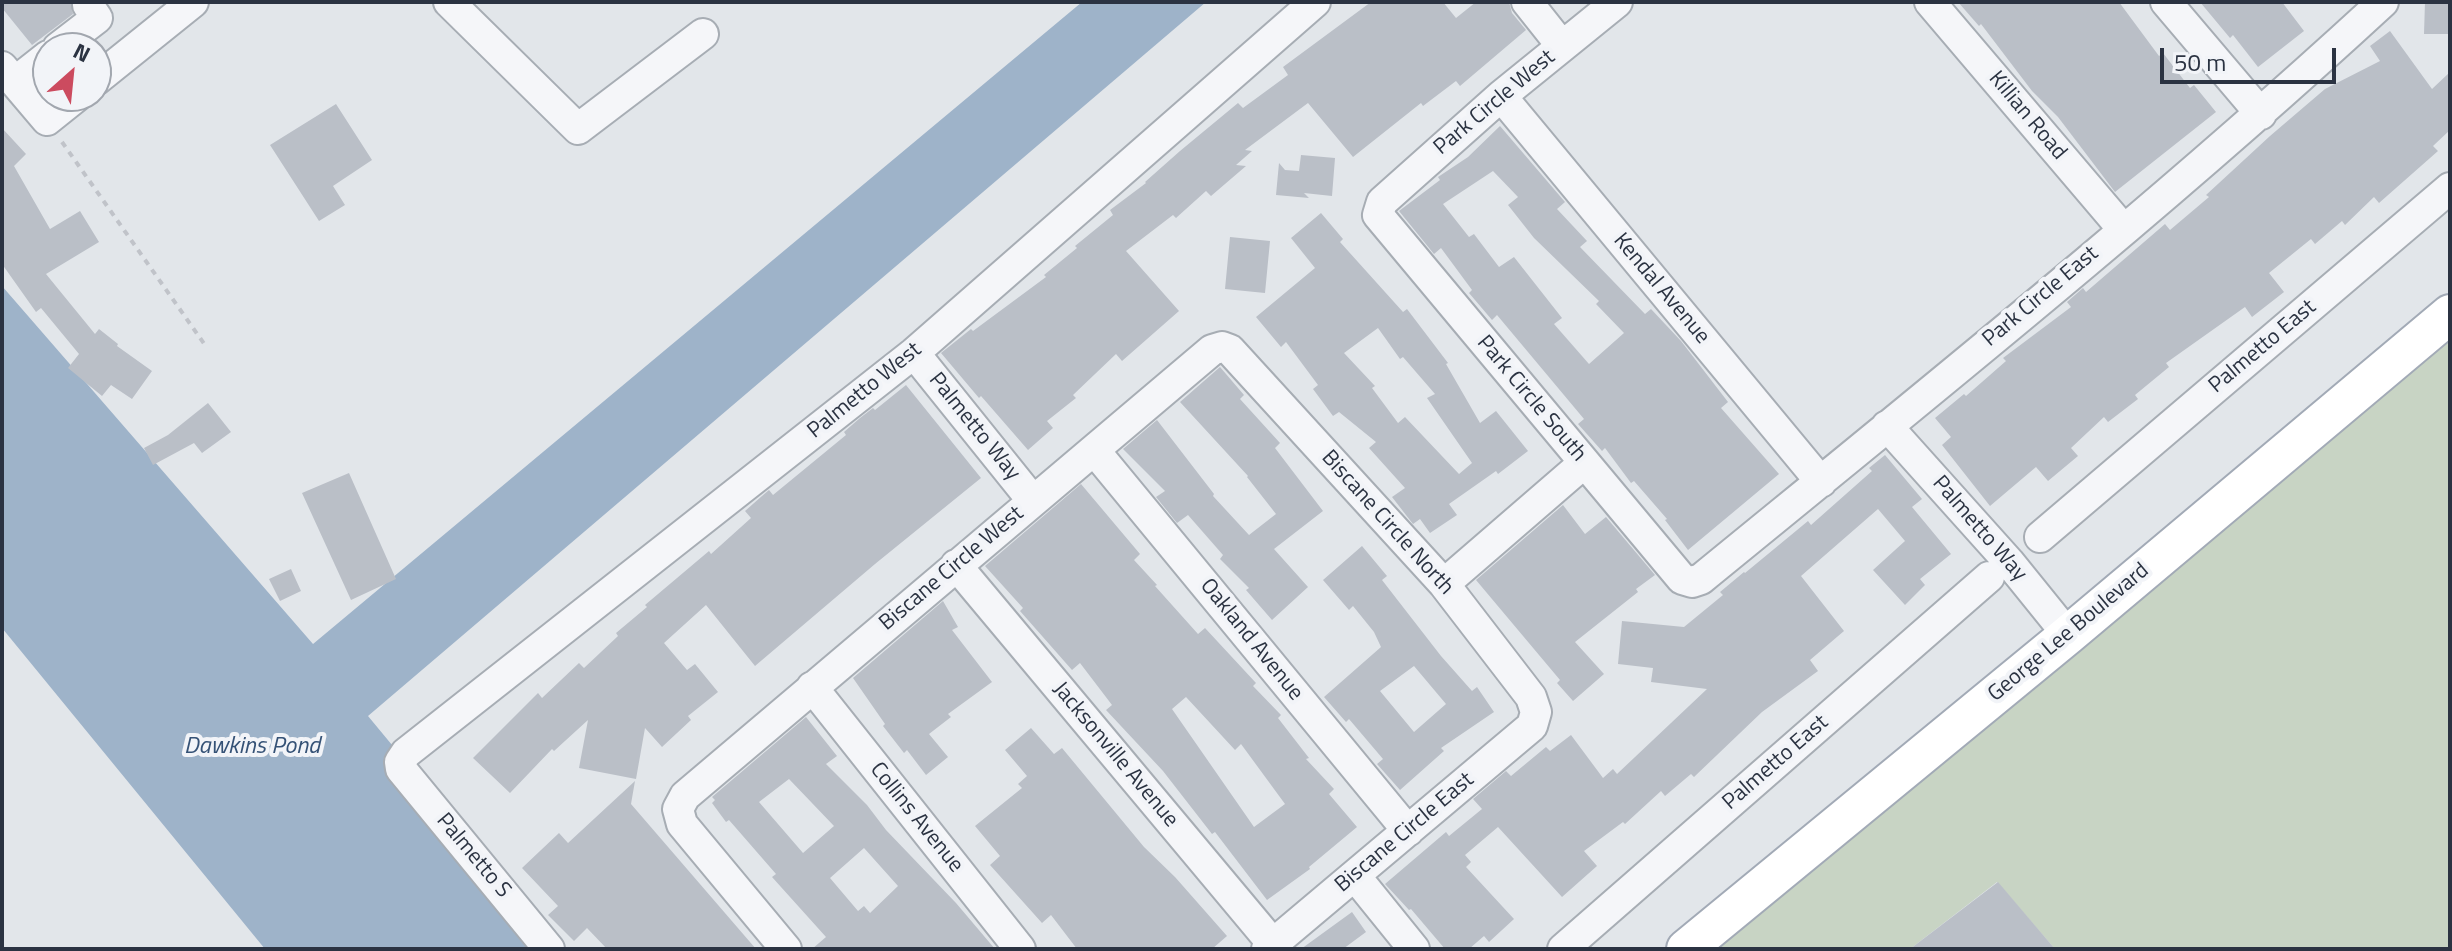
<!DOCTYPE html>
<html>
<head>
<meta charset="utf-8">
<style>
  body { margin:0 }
  #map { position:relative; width:2452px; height:951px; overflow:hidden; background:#e2e6ea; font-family:"Titillium Web",sans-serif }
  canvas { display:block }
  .frame { position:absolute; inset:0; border:4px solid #2b3342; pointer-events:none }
  .north { position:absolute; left:32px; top:32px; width:80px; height:80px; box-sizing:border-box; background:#f2f4f8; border:2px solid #a2a7af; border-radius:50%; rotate:27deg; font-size:22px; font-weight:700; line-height:32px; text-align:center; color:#2b3342 }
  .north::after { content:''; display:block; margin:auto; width:28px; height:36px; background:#cc4b5f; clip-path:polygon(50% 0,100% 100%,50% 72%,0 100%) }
  .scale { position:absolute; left:2160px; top:48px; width:176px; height:36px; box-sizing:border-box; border:4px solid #2b3342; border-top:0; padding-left:10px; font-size:24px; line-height:28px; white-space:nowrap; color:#2b3342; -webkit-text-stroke:6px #f2f4f8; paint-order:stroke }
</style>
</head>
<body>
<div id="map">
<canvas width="2452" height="951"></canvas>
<div class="frame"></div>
<div class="north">N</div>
<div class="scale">50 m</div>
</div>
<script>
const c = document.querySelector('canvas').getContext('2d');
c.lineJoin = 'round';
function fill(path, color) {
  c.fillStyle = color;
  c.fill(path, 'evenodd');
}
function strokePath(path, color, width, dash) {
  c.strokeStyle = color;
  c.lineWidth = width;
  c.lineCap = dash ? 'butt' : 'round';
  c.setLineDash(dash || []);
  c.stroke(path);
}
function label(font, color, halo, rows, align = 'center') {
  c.font = font + ' "Titillium Web",sans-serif';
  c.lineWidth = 8;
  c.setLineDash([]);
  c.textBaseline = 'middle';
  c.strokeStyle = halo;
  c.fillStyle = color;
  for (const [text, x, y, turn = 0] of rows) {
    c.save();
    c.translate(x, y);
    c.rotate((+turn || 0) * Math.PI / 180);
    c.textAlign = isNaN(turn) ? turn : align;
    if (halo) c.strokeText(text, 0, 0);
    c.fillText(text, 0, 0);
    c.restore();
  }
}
const green = new Path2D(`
  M2450 331V949H2055L1997 882 1910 949H1688Z`);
const water = new Path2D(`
  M1082 2H1206L368 716 561 949H265L2 628V286L313 644Z`);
const building = new Path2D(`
  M2 2H71L73 14 32 45 2 8Z
  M1371 2H1443L1456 18 1476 2H1509L1512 13 1526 30 1460 86 1456 81 1423 106 1421 103 1353 157 1308 103 1245 150 1252 151 1236 165 1246 166 1211 196 1206 191 1176 218 1173 215 1126 251 1179 311 1122 361 1116 354 1073 395 1076 398 1047 421 1053 428 1028 450 981 396 979 398 941 353 971 329 973 331 1046 277 1044 275 1077 248 1075 246 1113 215 1110 210 1146 183 1145 182 1180 151 1238 103 1243 108 1288 75 1283 67Z
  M1958 2H2119L2159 56 2163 53 2190 88 2194 85 2216 112 2115 192 2058 117 2032 91 1981 24 1979 26Z
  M2200 2H2282L2304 31 2258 67 2233 35 2230 38Z
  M2425 2H2450V34H2424Z
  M2390 31 2432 89 2450 72V130L2433 146 2438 151 2379 203 2374 197 2345 225 2342 221 2315 244 2311 239 2269 273 2284 292 2252 317 2245 307 2166 363 2169 367 2135 395 2138 399 2108 422 2104 417 2071 448 2078 456 2048 481 2036 467 1990 506 1942 445 1951 437 1935 418 1964 394 1966 396 2006 361 2003 358 2071 307 2067 302 2083 288 2086 292 2165 224 2170 230 2209 197 2206 195 2270 136 2325 89 2380 61 2370 46Z
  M336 104 372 160 333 186 345 205 319 221 270 145Z
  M1500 126 1565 202 1557 209 1587 241 1580 247 1645 314 1651 309 1681 341 1728 402 1721 408 1779 474 1688 550 1665 520 1667 519 1634 481 1631 483 1605 448 1602 451 1578 424 1584 419 1497 315 1492 320 1469 293 1472 290 1441 248 1434 254 1399 211 1440 180 1438 177 1468 157ZM1493 171 1518 197 1508 205 1534 238 1599 301 1596 304 1624 333 1589 364 1554 324 1562 318 1514 257 1499 267 1474 234 1469 237 1443 204Z
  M2 128 26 154 14 166 50 229 80 211 99 242 46 274 95 334 99 329 118 344 117 346 152 371 132 399 111 385 102 396 68 368 79 354 41 308 36 312 2 264Z
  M1301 155 1335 158 1332 196 1304 193 1309 198 1276 195 1279 163 1285 170 1299 171Z
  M1321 213 1343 239 1340 242 1403 312 1407 309 1448 363 1446 364 1480 423 1496 411 1528 451 1498 474 1496 471 1449 504 1457 515 1430 533 1420 519 1413 524 1392 497 1405 488 1369 448 1376 442 1339 412 1333 416 1313 389 1318 385 1286 342 1281 347 1256 317 1315 268 1291 238ZM1378 328 1400 359 1403 357 1435 394 1427 398 1472 463 1459 474 1405 417 1398 423 1372 388 1375 386 1344 353Z
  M1230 237 1270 241 1265 293 1225 289Z
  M1220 367 1244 395 1240 399 1280 443 1275 448 1323 511 1274 549 1308 587 1272 620 1246 590 1249 588 1220 559 1223 555 1188 515 1177 523 1156 497 1165 491 1123 449 1157 420 1214 494 1213 496 1249 535 1276 514 1247 477 1248 476 1180 402Z
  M906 385 981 478 875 564 755 666 706 605 664 643 687 670 695 664 718 692 688 716 691 720 662 747 645 728 636 779 579 768 588 720 554 751 552 749 510 793 473 758 538 693 542 698 579 663 584 668 618 636 616 633 647 607 645 605 709 551 711 554 751 518 745 511 762 496 769 490 773 495 846 435 844 432 860 418 873 408 875 410Z
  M208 403 231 432 202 453 194 443 153 465 144 448 168 435Z
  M1885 455 1922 499 1912 507 1951 554 1920 579 1925 585 1905 605 1873 570 1905 541 1878 509 1801 576 1844 631 1810 660 1818 671 1762 712 1694 777 1691 774 1665 796 1661 791 1625 824 1623 822 1584 851 1597 866 1562 897 1498 827 1465 855 1471 862 1466 867 1514 919 1489 942 1484 936 1469 949H1445L1411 909 1409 910 1385 884 1446 832 1449 836 1482 809 1473 799 1506 771 1511 776 1546 747 1550 751 1571 735 1603 778 1613 769 1617 774 1707 689 1651 682 1653 668 1618 664 1622 621 1684 627 1723 595 1720 592 1744 572 1745 573 1808 521 1811 525 1872 471 1869 468Z
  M349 473 396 579 351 600 302 493Z
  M1081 484 1140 554 1134 560 1157 585 1155 586 1198 634 1205 628 1256 683 1253 686 1281 715 1278 718 1309 758 1306 759 1334 789 1329 794 1357 827 1309 867 1310 869 1267 900 1215 832 1212 834 1163 771 1106 710 1112 705 1080 663 1072 670 1020 611 1023 608 985 566ZM1186 697 1235 750 1241 744 1285 804 1254 827 1172 709Z
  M1563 505 1585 534 1606 517 1655 575 1636 589 1638 592 1575 642 1604 674 1573 701 1557 683 1560 680 1476 580Z
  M1362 546 1387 576 1382 580 1441 656 1472 691 1477 687 1494 712 1441 748 1444 751 1400 790 1377 764 1383 759 1349 719 1346 722 1324 697 1381 647 1374 632 1353 606 1349 610 1323 580ZM1414 666 1446 704 1414 732 1380 691Z
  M291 569 301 591 280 601 269 579Z
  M943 601 958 627 952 630 992 682 948 714 951 717 929 734 948 757 926 775 907 750 904 753 883 726 885 724 853 678Z
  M806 717 837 756 826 764 867 805 886 830 956 903 995 949H812L826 937 772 877 776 874 729 820 726 822 712 803 715 800 712 797ZM789 779 834 826 803 853 759 802ZM864 848 898 886 870 913 864 906 858 911 830 878Z
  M1031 728 1054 754 1062 748 1144 847 1175 877 1227 936 1212 949H1077L1051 915 1042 923 990 865 1000 856 975 826 1022 788 1018 784 1027 776 1005 750Z
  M635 781 631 804 756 949H607L587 928 574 941 548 915 558 906 522 868 559 833 568 843Z
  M1998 882 2055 949H1910Z
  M1352 912 1366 932 1343 949H1301Z`);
const path = new Path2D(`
  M62 142 205 345`);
const minor = new Path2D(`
  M449 2 578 129 703 34
  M1527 2 1562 46
  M1617 2 1501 96 1382 202 1378 215 1682 579 1692 582 1701 579C1931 391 2164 204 2383 2
  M1930 2 2123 229
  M2166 2 2261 114
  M58 48 97 18 88 5
  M2 67 47 120 77 96
  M96 80 193 2
  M15 82 48 56
  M1501 96 1821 482
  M914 353 1033 501
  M1887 426 2009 562 2068 635
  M1094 450 1408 831
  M2040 537 2450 188
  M956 565 1273 944
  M1444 584 1584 463
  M812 687 1020 949
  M1355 876 1414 949
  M549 949 401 769 400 762 406 753 914 353 1315 2
  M786 949 682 824 678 809 685 796 1212 350 1222 347 1230 350 1444 584 1531 697 1536 712 1532 726 1267 949
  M1563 949 1989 577`);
const major = new Path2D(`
  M1686 949 2068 635 2450 314`);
const streetNames = [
  ["Park Circle West",1495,103,-40],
  ["Killian Road",2027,116,50],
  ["Kendal Avenue",1661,289,50],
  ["Park Circle East",2041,297,-40],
  ["Palmetto East",2263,347,-40],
  ["Palmetto West",865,391,-39],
  ["Park Circle South",1531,399,50],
  ["Palmetto Way",974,427,51],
  ["Biscane Circle North",1387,523,48],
  ["Palmetto Way",1979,529,49],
  ["Biscane Circle West",952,569,-40],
  ["George Lee Boulevard",2069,633,-40],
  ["Oakland Avenue",1251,640,51],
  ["Jacksonville Avenue",1115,755,50],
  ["Palmetto East",1776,763,-41],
  ["Collins Avenue",916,818,51],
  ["Biscane Circle East",1405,833,-40],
  ["Palmetto S",473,856,50]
];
const waterNames = [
  ["Dawkins Pond",252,747]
];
fill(green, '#c8d4c4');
fill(water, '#9eb3c9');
fill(building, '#babfc7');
strokePath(minor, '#a7adb4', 34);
strokePath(major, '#a2aab6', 42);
strokePath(path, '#c0c3c9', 4, [6, 6]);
strokePath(minor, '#f5f6f9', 30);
strokePath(major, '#fff', 38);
label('22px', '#2b3342', '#f2f4f8', streetNames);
label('italic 24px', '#355276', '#f2f4f8', waterNames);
</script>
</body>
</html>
